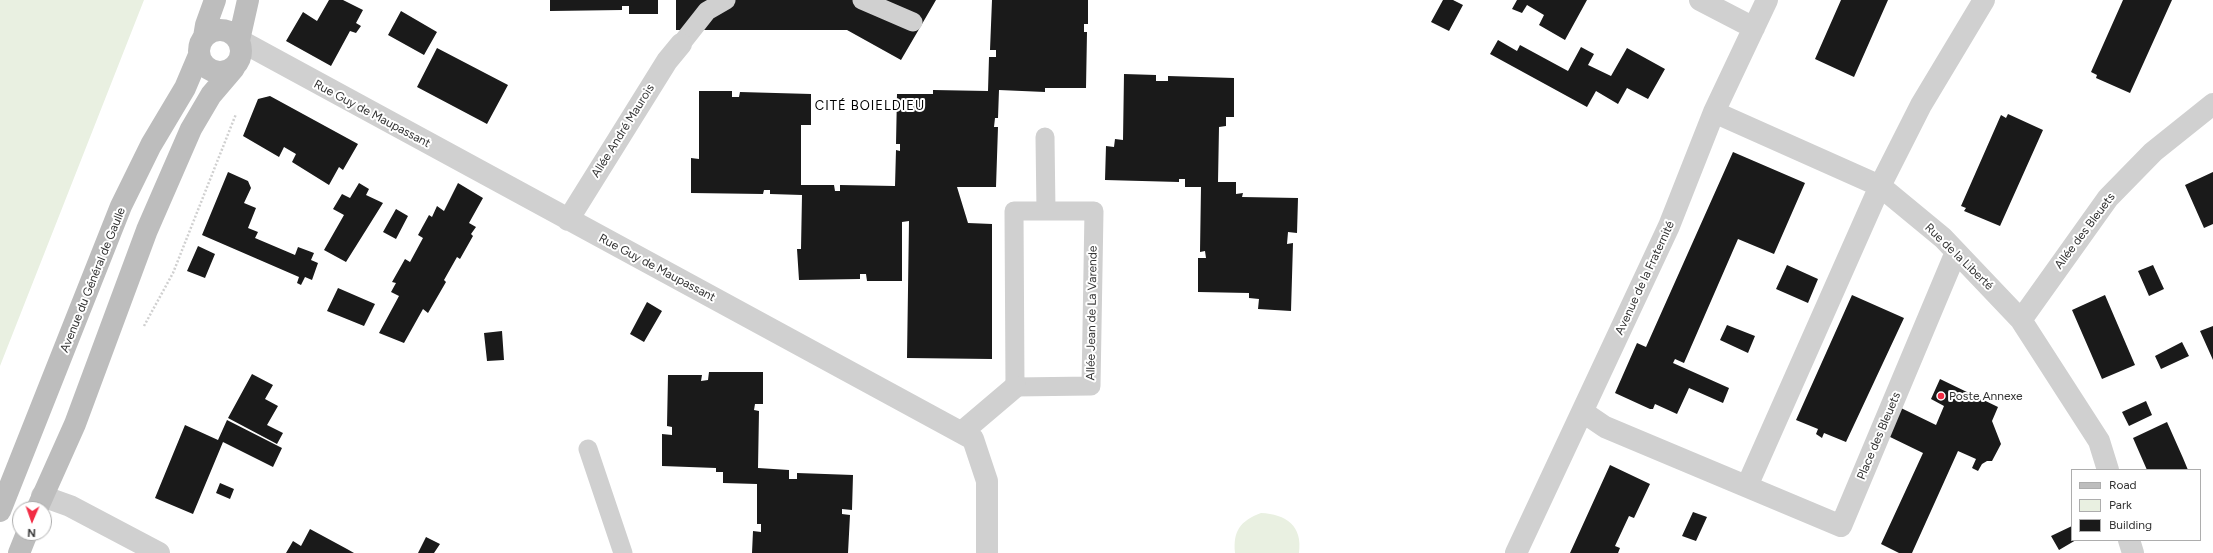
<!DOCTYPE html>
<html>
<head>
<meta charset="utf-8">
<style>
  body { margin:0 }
  #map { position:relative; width:2213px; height:553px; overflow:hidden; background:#fff; font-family:Figtree,sans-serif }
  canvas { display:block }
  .legend { position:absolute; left:2071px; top:469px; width:130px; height:72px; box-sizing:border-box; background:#fff; border:1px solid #adadad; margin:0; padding:5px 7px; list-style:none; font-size:12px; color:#333 }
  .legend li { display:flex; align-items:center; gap:8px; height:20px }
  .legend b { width:20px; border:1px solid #adadad }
  .north { position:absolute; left:12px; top:501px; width:40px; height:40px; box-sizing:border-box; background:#fff; border:1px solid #adadad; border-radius:50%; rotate:182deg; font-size:11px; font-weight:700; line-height:16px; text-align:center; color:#333 }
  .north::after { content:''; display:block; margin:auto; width:14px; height:18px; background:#f22c44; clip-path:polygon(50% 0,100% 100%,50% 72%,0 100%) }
</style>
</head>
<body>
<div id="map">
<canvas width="2213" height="553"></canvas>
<ul class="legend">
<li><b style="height:5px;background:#bdbdbd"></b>Road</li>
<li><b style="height:11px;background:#e9f0e1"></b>Park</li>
<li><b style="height:11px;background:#1a1a1a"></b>Building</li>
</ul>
<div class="north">N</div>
</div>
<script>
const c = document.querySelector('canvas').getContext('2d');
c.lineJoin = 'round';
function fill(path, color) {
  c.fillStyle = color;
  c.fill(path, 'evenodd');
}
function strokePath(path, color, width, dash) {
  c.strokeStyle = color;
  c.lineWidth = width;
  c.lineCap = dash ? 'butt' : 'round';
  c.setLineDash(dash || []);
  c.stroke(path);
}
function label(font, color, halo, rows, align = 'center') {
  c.font = font + ' Figtree,sans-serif';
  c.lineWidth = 4;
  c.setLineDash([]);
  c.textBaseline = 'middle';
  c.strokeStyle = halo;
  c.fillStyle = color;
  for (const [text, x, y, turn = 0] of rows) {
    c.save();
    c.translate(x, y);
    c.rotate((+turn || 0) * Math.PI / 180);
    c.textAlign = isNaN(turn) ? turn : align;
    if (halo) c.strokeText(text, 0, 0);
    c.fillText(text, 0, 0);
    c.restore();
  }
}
const green = new Path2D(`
  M0 0H144L0 366Z
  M1261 513C1286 514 1303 526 1299 553H1235C1233 531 1240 521 1261 513Z`);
const building = new Path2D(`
  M329 0H343L363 10 356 23 361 26 356 33 350 31 331 66 286 41 303 12 317 21Z
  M550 0H658V14H629V6H622V10L550 11Z
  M676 0H936L901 60 847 30H676Z
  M992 0H1088V24H1084V32H1087L1086 88H1045V92L999 90 998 118H995L994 127H998L996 187H957L968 223 992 224V359L907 358 909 221 902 222V281H867L866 274H860V279L799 280 797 249H801L802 195 770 194V190H764L763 194 691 193V158L699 159V91H732V97H739L740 92 811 94V125H801V185H834L835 191H840V185L895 186 896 150 900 151V144H896L897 94H933V90L988 91 989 57H996V50H990Z
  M1443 0H1453L1463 5 1449 31 1431 22Z
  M1517 0H1587L1565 40 1539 25 1544 15 1527 5 1522 13 1512 9Z
  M1841 0H1888L1854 77 1815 59Z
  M2123 0H2172L2130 93 2096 78 2097 75 2091 72Z
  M401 11 437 32 424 55 388 35Z
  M1498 40 1517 51 1520 45 1568 71 1581 47 1594 54 1588 65 1611 76 1627 48 1665 69 1648 99 1627 88 1618 104 1596 91 1587 107 1490 54Z
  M437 48 508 85 487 124 417 87Z
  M1124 74 1156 75V81H1168V76L1234 78V117H1226V126L1219 127 1218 182H1236V194L1243 193 1242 197 1298 198 1297 233 1288 232 1287 244 1293 243 1291 311 1258 309 1259 299 1249 298V293L1198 292V258H1206L1205 251 1200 252 1201 187H1185V179H1179V182L1105 180 1106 146 1114 147 1115 139 1123 140Z
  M270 96 358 144 343 170 339 167 329 185 292 162 296 154 284 147 279 157 243 136 258 99Z
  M2008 114 2043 130 2000 226 1964 211 1966 208 1961 206 2001 115 2006 118Z
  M1733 152 1805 183 1774 254 1738 239 1684 363 1675 359 1673 363 1729 388 1723 403 1689 388 1677 414 1655 404 1653 409H1650L1615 393 1637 343 1646 347Z
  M228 172 248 181 251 188 244 203 256 208 248 228 258 232 255 238 295 255 298 247 314 253 311 260 318 263 312 280 305 277 301 285 297 283 299 277 202 235Z
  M2213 172V224L2204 228 2185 185Z
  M359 183 369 189 366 195 383 203 346 262 324 250 344 215 333 209 342 194 350 198Z
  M458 183 483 198 469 223 476 227 471 234 473 236 460 259 457 257 444 280 446 282 428 313 423 309 404 343 379 333 399 296 391 292 396 283 392 282 405 259 410 262 423 238 418 235 429 215 432 217 437 206 444 211Z
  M396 209 408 216 396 239 383 232Z
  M198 246 215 254 205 278 187 271Z
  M1787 265 1818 279 1808 303 1776 289Z
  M2153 265 2164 289 2149 296 2138 271Z
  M338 288 375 304 364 326 327 311Z
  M1852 295 1904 318 1846 442 1824 433 1822 438 1816 434 1818 429 1796 420Z
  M2105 295 2135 365 2102 379 2072 310Z
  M647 302 662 311 644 342 630 334Z
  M1727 325 1755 336 1748 353 1720 340Z
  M2213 326V360L2200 331Z
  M502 331 504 360 487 361 484 333Z
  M2182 342 2189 356 2161 369 2155 356Z
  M709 372H763V404H755L754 410 759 411 758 468 789 470V479H797V473L853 475 852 510 842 509V514L850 515 848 553H752L753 531 761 532V524H757V484L723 483V472H716V468L662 466V434L672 435V427L667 426 668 375H702L701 381 708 380Z
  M252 374 273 385 265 399 278 406 267 425 283 433 277 444 228 418Z
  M1940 379 1998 407 1992 421 2001 444 1992 461H1987L1982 464 1978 471 1972 468 1976 459 1958 451 1912 553H1899L1881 544 1923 453 1888 436 1901 408 1936 425 1944 406 1931 399Z
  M2146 401 2152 415 2129 426 2122 412Z
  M227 420 282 448 273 467 223 442 193 514 155 498 185 425 218 440Z
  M2167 422 2183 458 2188 470H2147L2133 438Z
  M1610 465 1650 484 1634 518 1629 516 1615 546 1620 548 1618 553H1570Z
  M220 483 234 489 230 499 216 493Z
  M1693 512 1707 517 1696 541 1682 536Z
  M2072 526V540H2076L2059 550 2051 536Z
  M310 529 347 549 354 553H286L293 541 301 546Z
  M426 537 440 544 434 553H418Z`);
const path = new Path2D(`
  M144 326 173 273 236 114`);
const service = new Path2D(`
  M862 0 913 22
  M681 44 707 11 726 0
  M1045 137 1046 211
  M1014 211H1094L1091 386 1015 387Z
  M588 449 623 553`);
const minor = new Path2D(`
  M1700 0 1754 28
  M239 40 973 439 987 481V553
  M1714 112 1880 186 1943 238 2021 320 2099 441 2108 470
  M568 220 667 61 681 44
  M2021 320 2108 198 2153 152 2213 104
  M1583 412 1605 427 1841 526 1956 252
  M962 432 1015 387
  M1747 486 1880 186 1921 105 1984 0
  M42 496 70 506 159 553
  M2129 540 2133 553
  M1516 553 1669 226 1714 112 1767 0`);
const secondary = new Path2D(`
  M199 51a21 21 0 1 1 42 0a21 21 0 1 1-42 0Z
  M204 37 206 25 215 0
  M239 40 248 0
  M37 509 75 424 147 230 191 129 211 95 234 68
  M0 511 121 206 151 145 185 88 199 55
  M19 553 27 533`);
const markers = [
  [1941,396,4,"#f22c44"]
];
const streetNames = [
  ["Rue Guy de Maupassant",372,114,28],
  ["Allée André Maurois",623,131,-58],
  ["Allée des Bleuets",2085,231,-53],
  ["Rue de la Liberté",1959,257,44],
  ["Rue Guy de Maupassant",657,268,28],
  ["Avenue de la Fraternité",1645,278,-65],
  ["Avenue du Général de Gaulle",93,280,-68],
  ["Allée Jean de La Varende",1092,313,-89],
  ["Place des Bleuets",1879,436,-67]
];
const poiNames = [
  ["Poste Annexe",1949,396]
];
const neighbourhoodNames = [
  ["CITÉ BOIELDIEU",870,106]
];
fill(green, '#e9f0e1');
fill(building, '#1a1a1a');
strokePath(path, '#d0d0d0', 2.5, [2, 2]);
strokePath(service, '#d0d0d0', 19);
strokePath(minor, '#d0d0d0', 22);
strokePath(secondary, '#bdbdbd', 22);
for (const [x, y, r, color] of markers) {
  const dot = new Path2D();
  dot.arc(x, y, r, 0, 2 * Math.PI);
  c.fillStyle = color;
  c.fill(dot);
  strokePath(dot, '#fff', 1.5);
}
label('12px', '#333', '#fff', streetNames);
label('12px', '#333', '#fff', poiNames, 'left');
c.letterSpacing = '1px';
label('13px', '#000', '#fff', neighbourhoodNames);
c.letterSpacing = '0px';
</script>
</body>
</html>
